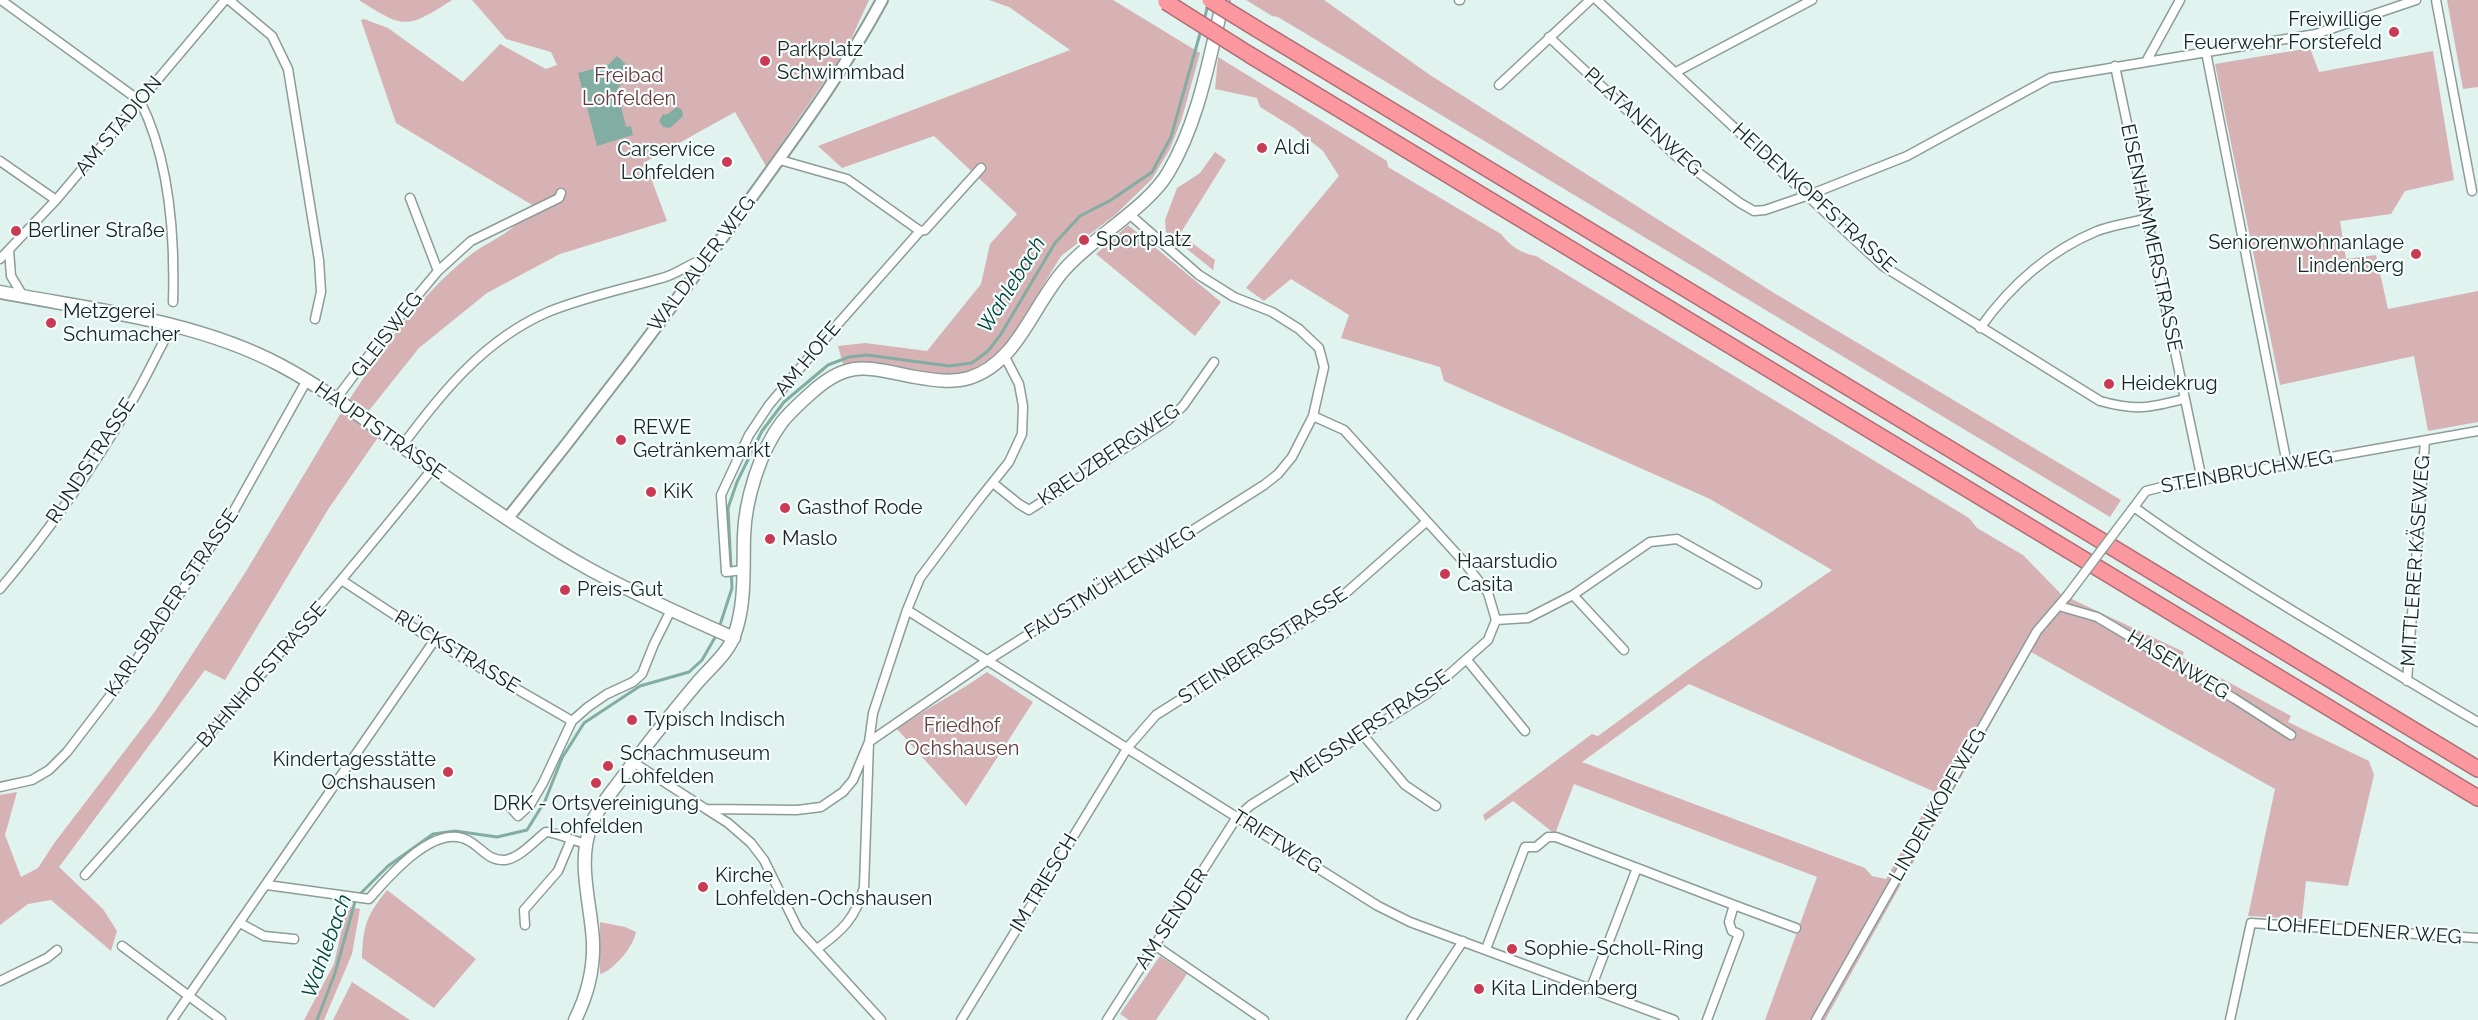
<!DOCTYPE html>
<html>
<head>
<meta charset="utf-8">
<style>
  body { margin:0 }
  canvas { display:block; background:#e1f3ee }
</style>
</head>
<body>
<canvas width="2478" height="1020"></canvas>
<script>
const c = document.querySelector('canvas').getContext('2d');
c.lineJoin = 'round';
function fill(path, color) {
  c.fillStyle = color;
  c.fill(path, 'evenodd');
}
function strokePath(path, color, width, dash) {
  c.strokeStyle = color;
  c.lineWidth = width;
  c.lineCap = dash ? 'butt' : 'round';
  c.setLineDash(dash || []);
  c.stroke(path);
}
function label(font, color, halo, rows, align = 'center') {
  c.font = font + ' Raleway,sans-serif';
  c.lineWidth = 4.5;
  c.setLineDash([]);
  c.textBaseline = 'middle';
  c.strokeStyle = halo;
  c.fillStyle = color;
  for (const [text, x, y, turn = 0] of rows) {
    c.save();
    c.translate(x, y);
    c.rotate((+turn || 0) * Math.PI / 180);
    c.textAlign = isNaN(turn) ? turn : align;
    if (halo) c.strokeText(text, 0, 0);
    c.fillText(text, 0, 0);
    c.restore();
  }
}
const green = new Path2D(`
  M359 0H452C407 29 404 29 359 0Z
  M472 0H869L847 48 766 166 735 112 645 162 667 221 560 254 487 293 419 348 367 413 349 400C383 348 420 295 469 256 481 246 496 240 508 231 518 224 525 214 537 208L396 123 361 20 364 19 388 28 463 82 500 44 546 69 557 65 551 52 506 39Z
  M989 0H1113L1200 53 1182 118 1170 149 1152 179 1115 215 1061 256 1017 328 1002 349 984 367 941 377 866 363 843 364 838 346 865 343 927 351 981 284 990 244 1017 214 934 136 842 168 818 146 1070 50 1009 7Z
  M1246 0H1324L1430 75 1774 293 2121 500 2110 517 1278 17 1272 16Z
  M2447 0H2478V87L2463 89Z
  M2310 48 2319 72 2433 51 2454 180 2405 191 2391 214 2340 221 2346 259 2376 255 2388 309 2478 291V422L2428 431 2414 356 2280 385 2215 64Z
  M1218 57 1387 161 1388 167 1501 234C1510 246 1521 253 1536 256L1969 518 1977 528 2023 555 2061 594 2184 652 2182 657 2291 716 2288 722 2369 761 2374 775 2348 886 2306 881 2302 919 2248 916 2275 789 2031 652 1825 1020H1765L1817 877 1574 784 1555 834 1513 801 1485 821 1483 815 1592 734 1598 736 1699 662 1832 570 1710 499 1444 381 1440 367 1341 338 1349 315 1291 279 1264 301 1246 288 1339 176 1323 151 1294 128 1260 107 1257 98 1215 89ZM1689 684 1935 792 1886 879 1872 876 1865 868 1582 762Z
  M1215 152 1226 160 1180 234 1215 260 1213 270 1166 232 1165 220 1177 188 1200 173Z
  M1128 225 1221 302 1195 336 1096 254Z
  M342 411 379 436 329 508 225 680 205 670 59 867 103 909 117 931 111 951 51 900 28 904 0 925V795L17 792 5 835 21 877 38 868 55 842 156 710 245 573Z
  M987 672 1033 702 966 806 897 729C926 708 958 693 987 672Z
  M387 890 476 959 434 1008 362 958C363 925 367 915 387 890Z
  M347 906 360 909 352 954 324 1020H304L334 964Z
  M600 922 625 927 636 932C634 946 613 971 600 974Z
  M1160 956 1187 974 1156 1020H1129L1120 1014Z
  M352 982 410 1020H333Z`);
const water = new Path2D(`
  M617 56 631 69 617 90 626 127 631 126 633 135 597 146 578 73 608 65Z
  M677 107 682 110 683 116 670 128 663 127 659 121 663 114 666 115Z`);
const stream = new Path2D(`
  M1204 21 1208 4
  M719 628 732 588 728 508 737 482 762 431 784 402 828 365 849 357 867 355 949 366 972 363 988 351 1001 334 1055 243 1080 216 1111 200 1152 172 1171 137 1201 30
  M317 1020 335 973 356 898 388 866 433 834 455 831 497 837 527 830 545 801 562 758 584 723 640 686 689 672 702 660 717 634`);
const minor = new Path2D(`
  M1 0 140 101C170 160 175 236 173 302
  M229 0 272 36 288 69 319 260 321 292 315 319
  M1459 0H1460
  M1597 0 1883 266 2100 401C2136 411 2149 408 2184 399
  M2436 0 2472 191
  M1549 37 1677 157 1740 203 1754 211 1765 210 1809 195 1907 156 2050 78 2316 34 2416 0
  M2206 52 2287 464
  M2147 60 2180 0
  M2115 66 2202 480
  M1676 72 1812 0
  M1499 85 1590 0
  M780 160 847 179 920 231
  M0 161 56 200
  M410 198 438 271
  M9 250 11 276 23 296
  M0 259 56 200 225 0
  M1980 328C2010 286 2049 251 2097 231 2113 225 2131 223 2147 218
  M336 399 382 338 438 271 471 241 559 198 561 193
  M402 446C442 392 485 339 548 312 585 297 624 289 662 278 678 274 691 262 707 258
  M993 483 1019 504 1029 510 1167 421 1183 406 1214 362
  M2134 507C2187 546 2242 580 2298 614 2358 650 2417 687 2478 722
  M2121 524 2146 491 2162 487 2478 431
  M744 570 726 572 721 495 749 435 769 405 822 342 920 231 925 230 981 168
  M343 581 434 641 572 721
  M0 589C49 531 93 468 131 403 146 378 158 351 172 326
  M1573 595 1624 650
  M2059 606 2097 617 2235 699 2291 735
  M907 610 1378 906 1410 922 1674 1020
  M1496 620 1528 618 1573 595 1650 542 1677 539 1757 584
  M1467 660 1525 731
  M2407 681 2425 441
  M1363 735 1405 785 1436 806
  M633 762 706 809 797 810 821 807 843 792 853 780 869 742 988 660 1264 485 1278 474 1292 457 1313 416 1324 367 1319 348 1299 329 1272 312 1234 297 1199 275 1128 213
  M0 787 32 780 49 770 67 752 129 671 231 516 307 380
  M511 808 518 816 530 805 543 783 572 721 588 707 607 694 633 682 642 674 654 644 671 610
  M706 809 728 823 751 843 764 860 798 929 881 1020
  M85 875C204 742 321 608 433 468
  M267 885 369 899C389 876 436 821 469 841 482 848 488 861 505 860 520 858 534 841 546 832 560 833 572 841 587 844
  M1734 905 1796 928
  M240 923 264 936 294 939
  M525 925 524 910 558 871 571 840
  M122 946 221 1020
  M1156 946 1264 1020
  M817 949C842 931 856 918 864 887L869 742 873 713 907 610 920 578 977 502 1009 462 1022 434 1023 406 1019 384 1004 355
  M1486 949 1525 847H1536L1548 837H1556L1734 905 1729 922 1732 931 1739 934 1707 1020
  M0 981 47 958 57 950
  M1591 988 1637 868
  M172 1020 434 641
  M961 1020 1128 747 1156 715 1339 599 1426 522
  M1107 1020 1237 817 1251 805 1428 693 1488 640 1496 620 1488 593 1464 562 1344 430 1313 416
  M1411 1020 1463 941
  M1816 1020 2037 631 2067 596
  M2230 1020 2251 923 2478 938`);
const tertiary = new Path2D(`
  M508 518C589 417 668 313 744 208 792 141 843 73 882 0`);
const secondary = new Path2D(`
  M0 292C93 310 195 320 280 365 335 394 383 434 434 469 485 504 537 540 591 570 637 595 686 617 734 638
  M575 1020C587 996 594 970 593 942 591 902 576 862 592 823 599 806 612 792 622 778 646 745 671 714 697 683 709 669 728 653 734 636 746 604 743 569 744 536 745 500 760 451 782 422 790 412 800 403 810 394 849 358 867 368 915 377 933 380 952 383 969 378 1018 363 1033 304 1065 269 1092 238 1148 207 1168 173 1199 121 1209 59 1223 1`);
const motorway = new Path2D(`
  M1257 29 2478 769
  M1250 55 2478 798`);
const minorBridge = new Path2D(`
  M2067 596 2121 524`);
const motorwayBridge = new Path2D(`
  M1210 0 1257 29
  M1166 2 1250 55`);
const markers = [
  [2394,32,6,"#cb3a54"],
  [765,61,6,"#cb3a54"],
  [1262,148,6,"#cb3a54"],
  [727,162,6,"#cb3a54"],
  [16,231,6,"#cb3a54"],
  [1084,240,6,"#cb3a54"],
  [2416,254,6,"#cb3a54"],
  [51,323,6,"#cb3a54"],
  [2109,384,6,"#cb3a54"],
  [621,440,6,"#cb3a54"],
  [651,492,6,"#cb3a54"],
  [785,508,6,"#cb3a54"],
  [770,539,6,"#cb3a54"],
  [1445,574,6,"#cb3a54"],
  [565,590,6,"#cb3a54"],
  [632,720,6,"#cb3a54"],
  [608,766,6,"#cb3a54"],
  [448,772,6,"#cb3a54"],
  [596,783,6,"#cb3a54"],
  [703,887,6,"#cb3a54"],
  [1512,949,6,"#cb3a54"],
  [1479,989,6,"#cb3a54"]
];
const poiNames = [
  ["Freiwillige",2382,20,"right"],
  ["Feuerwehr Forstefeld",2382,43,"right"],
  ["Parkplatz",777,50],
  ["Schwimmbad",777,73],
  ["Aldi",1274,148],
  ["Carservice",715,150,"right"],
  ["Lohfelden",715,173,"right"],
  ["Berliner Straße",28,231],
  ["Sportplatz",1096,240],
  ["Seniorenwohnanlage",2404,243,"right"],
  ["Lindenberg",2404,266,"right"],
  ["Metzgerei",63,312],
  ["Schumacher",63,335],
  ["Heidekrug",2121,384],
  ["REWE",633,428],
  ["Getränkemarkt",633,451],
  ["KiK",663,492],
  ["Gasthof Rode",797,508],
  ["Maslo",782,539],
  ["Haarstudio",1457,562],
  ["Casita",1457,585],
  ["Preis-Gut",577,590],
  ["Typisch Indisch",644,720],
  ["Schachmuseum",620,754],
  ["Lohfelden",620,777],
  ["Kindertagesstätte",436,760,"right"],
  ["Ochshausen",436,783,"right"],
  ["DRK - Ortsvereinigung",596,804,"center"],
  ["Lohfelden",596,827,"center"],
  ["Kirche",715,876],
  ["Lohfelden-Ochshausen",715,899],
  ["Sophie-Scholl-Ring",1524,949],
  ["Kita Lindenberg",1491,989]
];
const parkNames = [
  ["Freibad",629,76],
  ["Lohfelden",629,99],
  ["Friedhof",962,726],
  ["Ochshausen",962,749]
];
const streetNames = [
  ["PLATANENWEG",1643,122,42],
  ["AM STADION",119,126,-50],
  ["HEIDENKOPFSTRASSE",1814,198,42],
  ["EISENHAMMERSTRASSE",2151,238,78],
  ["WALDAUER WEG",702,264,-53],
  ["GLEISWEG",387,335,-52],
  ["AM HOFE",808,359,-50],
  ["HAUPTSTRASSE",380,431,35],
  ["KREUZBERGWEG",1109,455,-34],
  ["RUNDSTRASSE",91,461,-57],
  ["STEINBRUCHWEG",2247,472,-10],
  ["MITTLERER KÄSEWEG",2416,561,-86],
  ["FAUSTMÜHLENWEG",1110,583,-32],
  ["KARLSBADER STRASSE",172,603,-56],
  ["STEINBERGSTRASSE",1263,646,-33],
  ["RÜCKSTRASSE",457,652,31],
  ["HASENWEG",2178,665,31],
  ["BAHNHOFSTRASSE",262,675,-49],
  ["MEISSNERSTRASSE",1370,727,-34],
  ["LINDENKOPFWEG",1938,805,-60],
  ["TRIFTWEG",1277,842,32],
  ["IM TRIESCH",1044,883,-59],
  ["AM SENDER",1172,919,-57],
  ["LOHFELDENER WEG",2364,931,4]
];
const waterNames = [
  ["Wahlebach",1012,285,-58],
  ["Wahlebach",327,946,-70]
];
fill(green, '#d7b2b4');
fill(water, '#82ada3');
strokePath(stream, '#82ada3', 3);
strokePath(minor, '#8c9c98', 11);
strokePath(tertiary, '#8c9c98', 14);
strokePath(secondary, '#8c9c98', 15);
strokePath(motorway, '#ad6e73', 18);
strokePath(minor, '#fff', 8);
strokePath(tertiary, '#fff', 10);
strokePath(secondary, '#fff', 12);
strokePath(motorway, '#fb979f', 15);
strokePath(minorBridge, '#8c9c98', 11, []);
strokePath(motorwayBridge, '#ad6e73', 18, []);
strokePath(minorBridge, '#fff', 8);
strokePath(motorwayBridge, '#fb979f', 15);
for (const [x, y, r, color] of markers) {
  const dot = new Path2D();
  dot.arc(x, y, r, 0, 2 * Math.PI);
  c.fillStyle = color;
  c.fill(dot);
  strokePath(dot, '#f4fefc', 2);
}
label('20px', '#1c2221', '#f4fefc', poiNames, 'left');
label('20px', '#6e373c', '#f4fefc', parkNames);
label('20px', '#1c2221', '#f4fefc', streetNames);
label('italic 21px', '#004138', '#f4fefc', waterNames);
</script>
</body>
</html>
